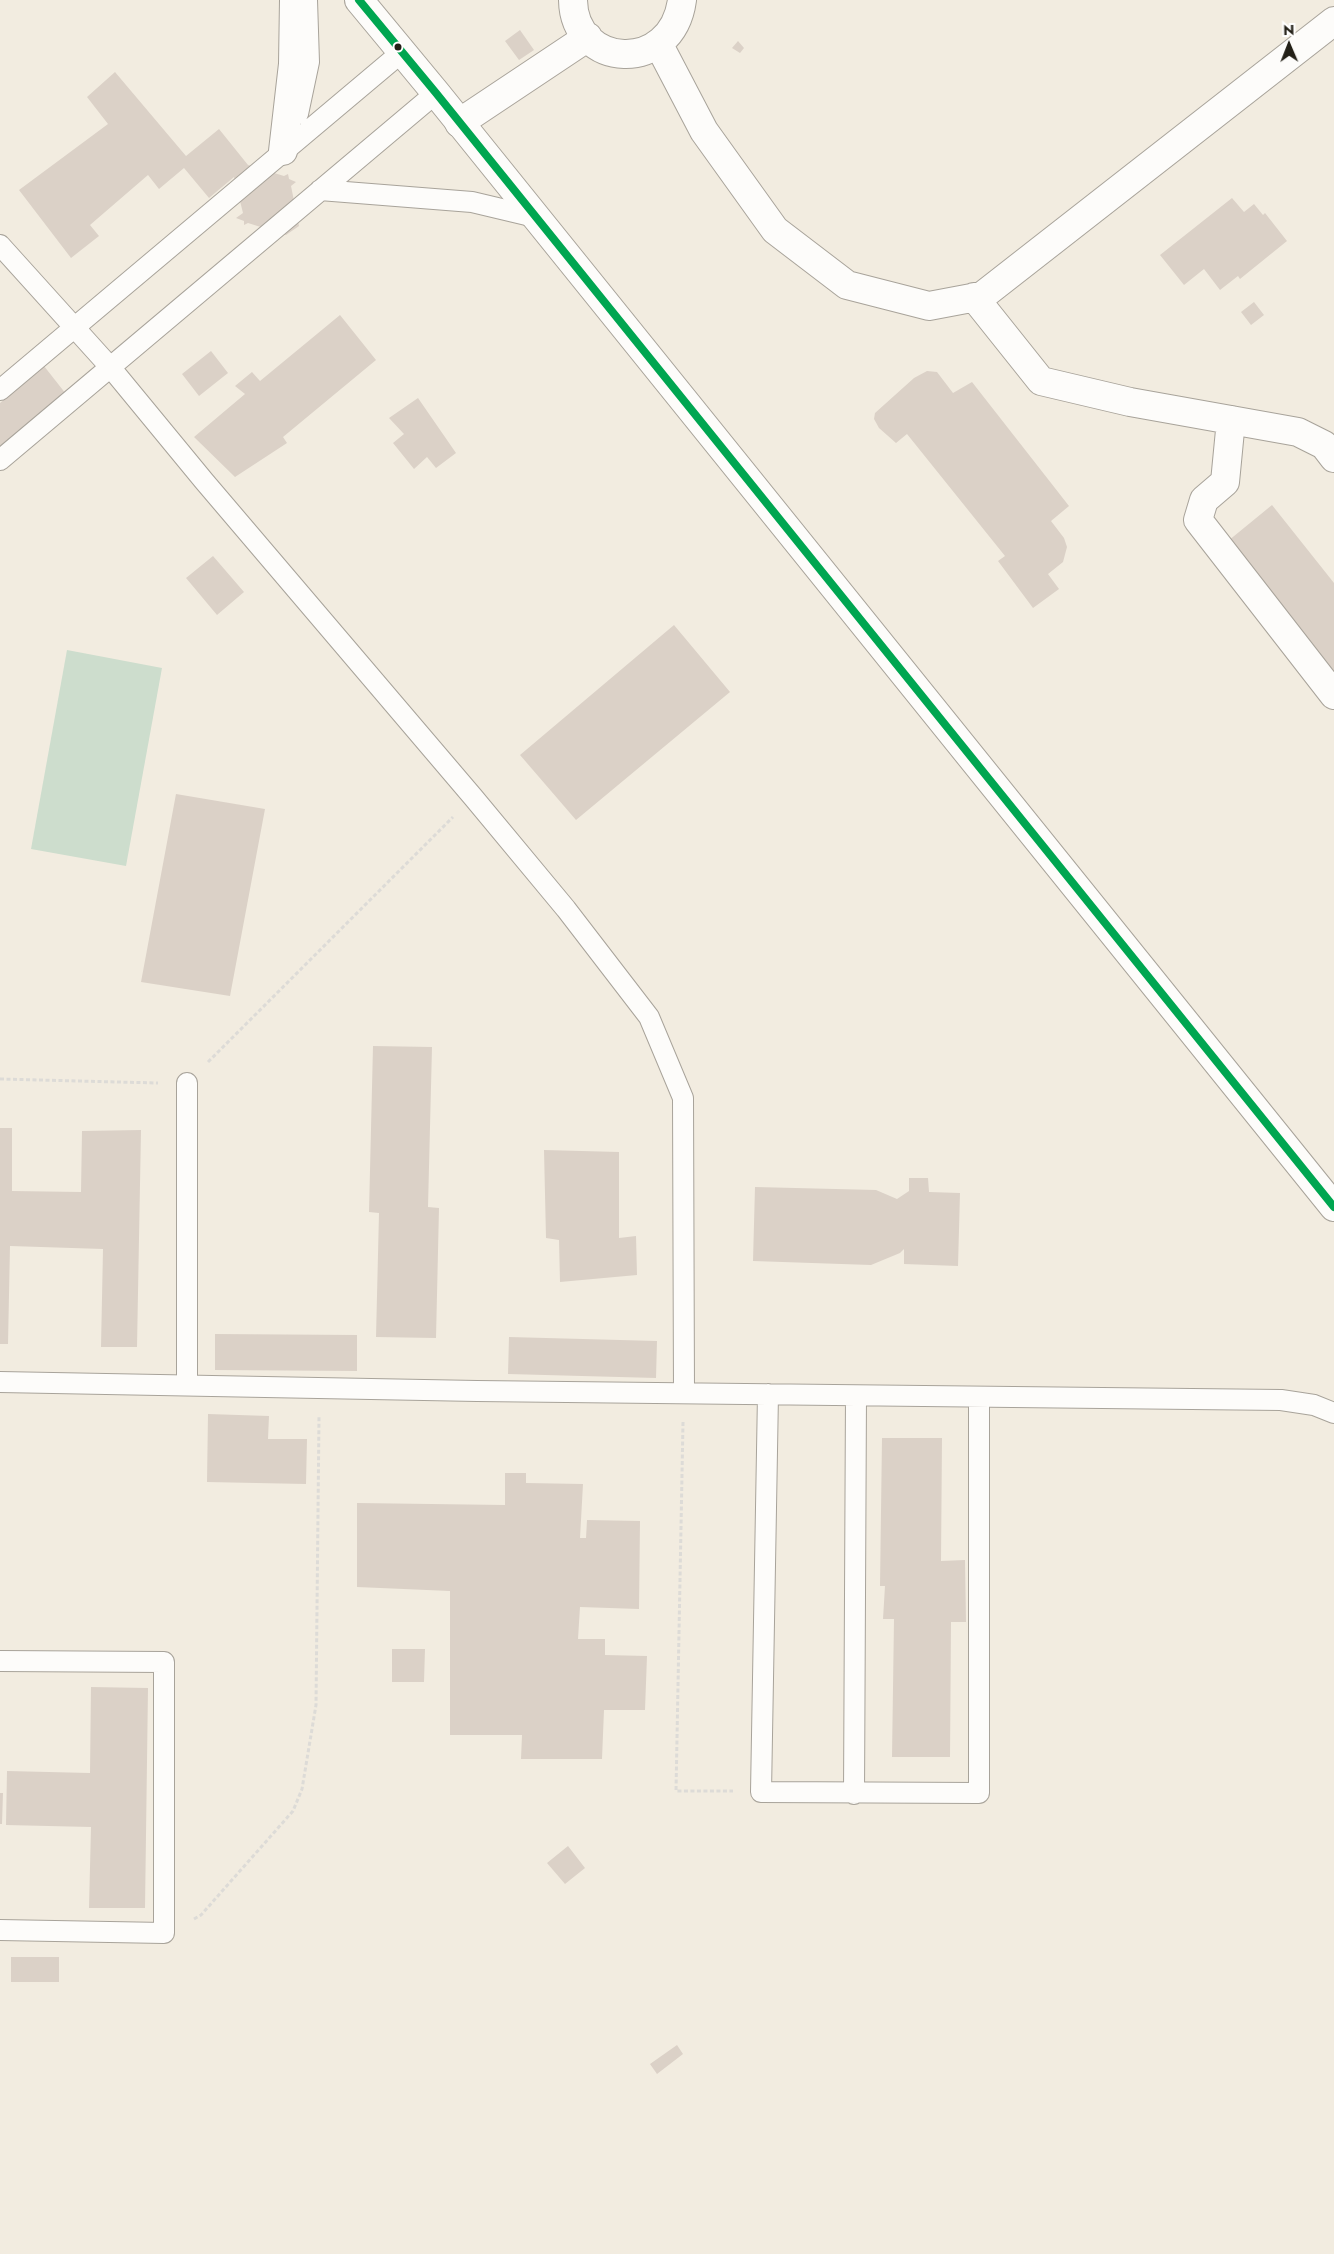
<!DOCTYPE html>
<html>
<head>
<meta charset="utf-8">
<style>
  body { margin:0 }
  #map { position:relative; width:1334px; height:2254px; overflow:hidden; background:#f2ece0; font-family:Jost,sans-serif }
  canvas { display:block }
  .north { position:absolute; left:1264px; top:20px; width:50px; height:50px; -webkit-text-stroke:4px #fff; paint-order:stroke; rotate:359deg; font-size:14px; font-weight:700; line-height:20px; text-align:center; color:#232017 }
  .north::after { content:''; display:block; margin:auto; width:18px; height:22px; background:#232017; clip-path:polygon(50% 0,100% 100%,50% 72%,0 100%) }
</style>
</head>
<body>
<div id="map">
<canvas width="1334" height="2254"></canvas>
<div class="north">N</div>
</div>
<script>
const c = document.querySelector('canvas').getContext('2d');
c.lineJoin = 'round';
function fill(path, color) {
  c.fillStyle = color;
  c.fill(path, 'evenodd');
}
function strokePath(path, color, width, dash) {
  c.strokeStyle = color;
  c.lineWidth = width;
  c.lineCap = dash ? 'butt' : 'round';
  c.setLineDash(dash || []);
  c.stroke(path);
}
const green = new Path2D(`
  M67 650 162 668 126 866 31 849Z`);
const building = new Path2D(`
  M520 30 534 50 519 60 505 41Z
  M738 41 744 48 740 53 732 48Z
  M115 72 186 156 219 129 248 165 284 176 288 174 289 179 296 182 291 186 299 226 286 235 248 223 244 225V221L236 218 243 213 234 177 209 198 184 168 159 189 148 175 90 225 99 236 71 258 19 190 108 124 87 97Z
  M1232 198 1244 212 1254 204 1263 215 1265 213 1287 241 1240 279 1238 276 1220 290 1204 269 1184 285 1160 255Z
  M1254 302 1264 315 1251 325 1241 312Z
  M340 315 376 360 283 437 287 443 235 477 194 437 245 394 235 386 252 372 260 381Z
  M211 351 228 373 199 396 182 374Z
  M44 366 66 394 0 449V403Z
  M927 371 937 372 953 393 972 382 1069 506 1051 521 1064 538 1067 547 1063 562 1048 574 1059 589 1033 608 998 561 1005 556 907 434 896 443 879 428 874 419 875 413 914 378Z
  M418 398 456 453 436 468 427 457 414 469 393 443 404 434 389 418Z
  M1272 505 1334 583V674L1228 541Z
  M213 556 244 592 217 615 186 578Z
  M674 625 730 692 576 820 520 755Z
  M176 794 265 809 230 996 141 982Z
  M373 1046 432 1047 428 1207 439 1208 436 1338 376 1337 379 1213 369 1212Z
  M0 1128H12V1191L81 1192 82 1131 141 1130 137 1347H101L103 1249 10 1246 8 1344H0Z
  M544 1150 619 1152V1238L636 1236 637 1275 560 1282 559 1240 546 1238Z
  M909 1178H928L929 1192 960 1193 958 1266 904 1264V1249L900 1253 871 1265 753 1261 755 1187 876 1190 897 1199 909 1191Z
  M215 1334 357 1335V1371L215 1370Z
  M509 1337 657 1341 656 1378 508 1374Z
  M208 1414 269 1416 268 1439H307L306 1484 207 1482Z
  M882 1438H942L941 1561 965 1560 966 1622H951L950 1757H892L894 1619H883L885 1586H880Z
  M505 1473H526V1483L583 1484 580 1538H586L587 1520 640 1521 639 1609 580 1607 578 1639H605V1655L647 1656 645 1710H604L602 1759H521L522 1735H450V1591L357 1587V1503L505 1505Z
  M392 1649H425L424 1682H392Z
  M91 1687 148 1688 145 1908H89L91 1827 6 1825 7 1771 90 1773Z
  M0 1793H3L2 1824H0Z
  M568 1846 585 1868 565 1884 547 1863Z
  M11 1957H59V1982H11Z
  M677 2045 683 2054 657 2074 650 2064Z`);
const path = new Path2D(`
  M208 1062 453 817
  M0 1079 158 1083
  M683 1422 676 1791H733
  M194 1919 201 1915 293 1811 302 1789 316 1705 319 1417`);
const lane = new Path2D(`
  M298 114 309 62 307 0
  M320 190 472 202 535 217
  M0 245 111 368 204 481 473 797 566 909 649 1017 683 1098 684 1393
  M0 390 402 52
  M0 460 436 93
  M187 1083V1385
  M0 1382 477 1391 1281 1400 1314 1405 1334 1413
  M768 1394 761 1792 979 1793V1397
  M0 1661 164 1662V1933L0 1930
  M854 1794 856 1396`);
const street = new Path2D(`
  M573 0C574 69 672 75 682 0
  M659 45 704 131 775 230 847 285 929 306 982 296 1334 21
  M459 123 588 37
  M283 151 293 64 294 0
  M974 297 1041 381 1130 402 1298 432 1324 445 1334 458
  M1231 420 1225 482 1204 500 1198 520 1334 695`);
const secondary = new Path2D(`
  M359 0 436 93 1334 1207`);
const bus1 = new Path2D(`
  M359 0 436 93 1334 1207`);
const markers = [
  [398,47,4.5,"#232017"]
];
fill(green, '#cdddcd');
fill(building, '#dbd1c7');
strokePath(lane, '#a8a39a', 22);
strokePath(street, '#a8a39a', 30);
strokePath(secondary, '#a8a39a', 30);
strokePath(path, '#dddbd7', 3, [4, 2.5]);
strokePath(lane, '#fdfcfa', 20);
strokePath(street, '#fdfcfa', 28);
strokePath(secondary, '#fdfcfa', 28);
strokePath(bus1, '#00a651', 8);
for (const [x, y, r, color] of markers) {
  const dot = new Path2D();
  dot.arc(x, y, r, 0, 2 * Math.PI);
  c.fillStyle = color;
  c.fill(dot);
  strokePath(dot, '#fff', 2);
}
</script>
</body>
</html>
